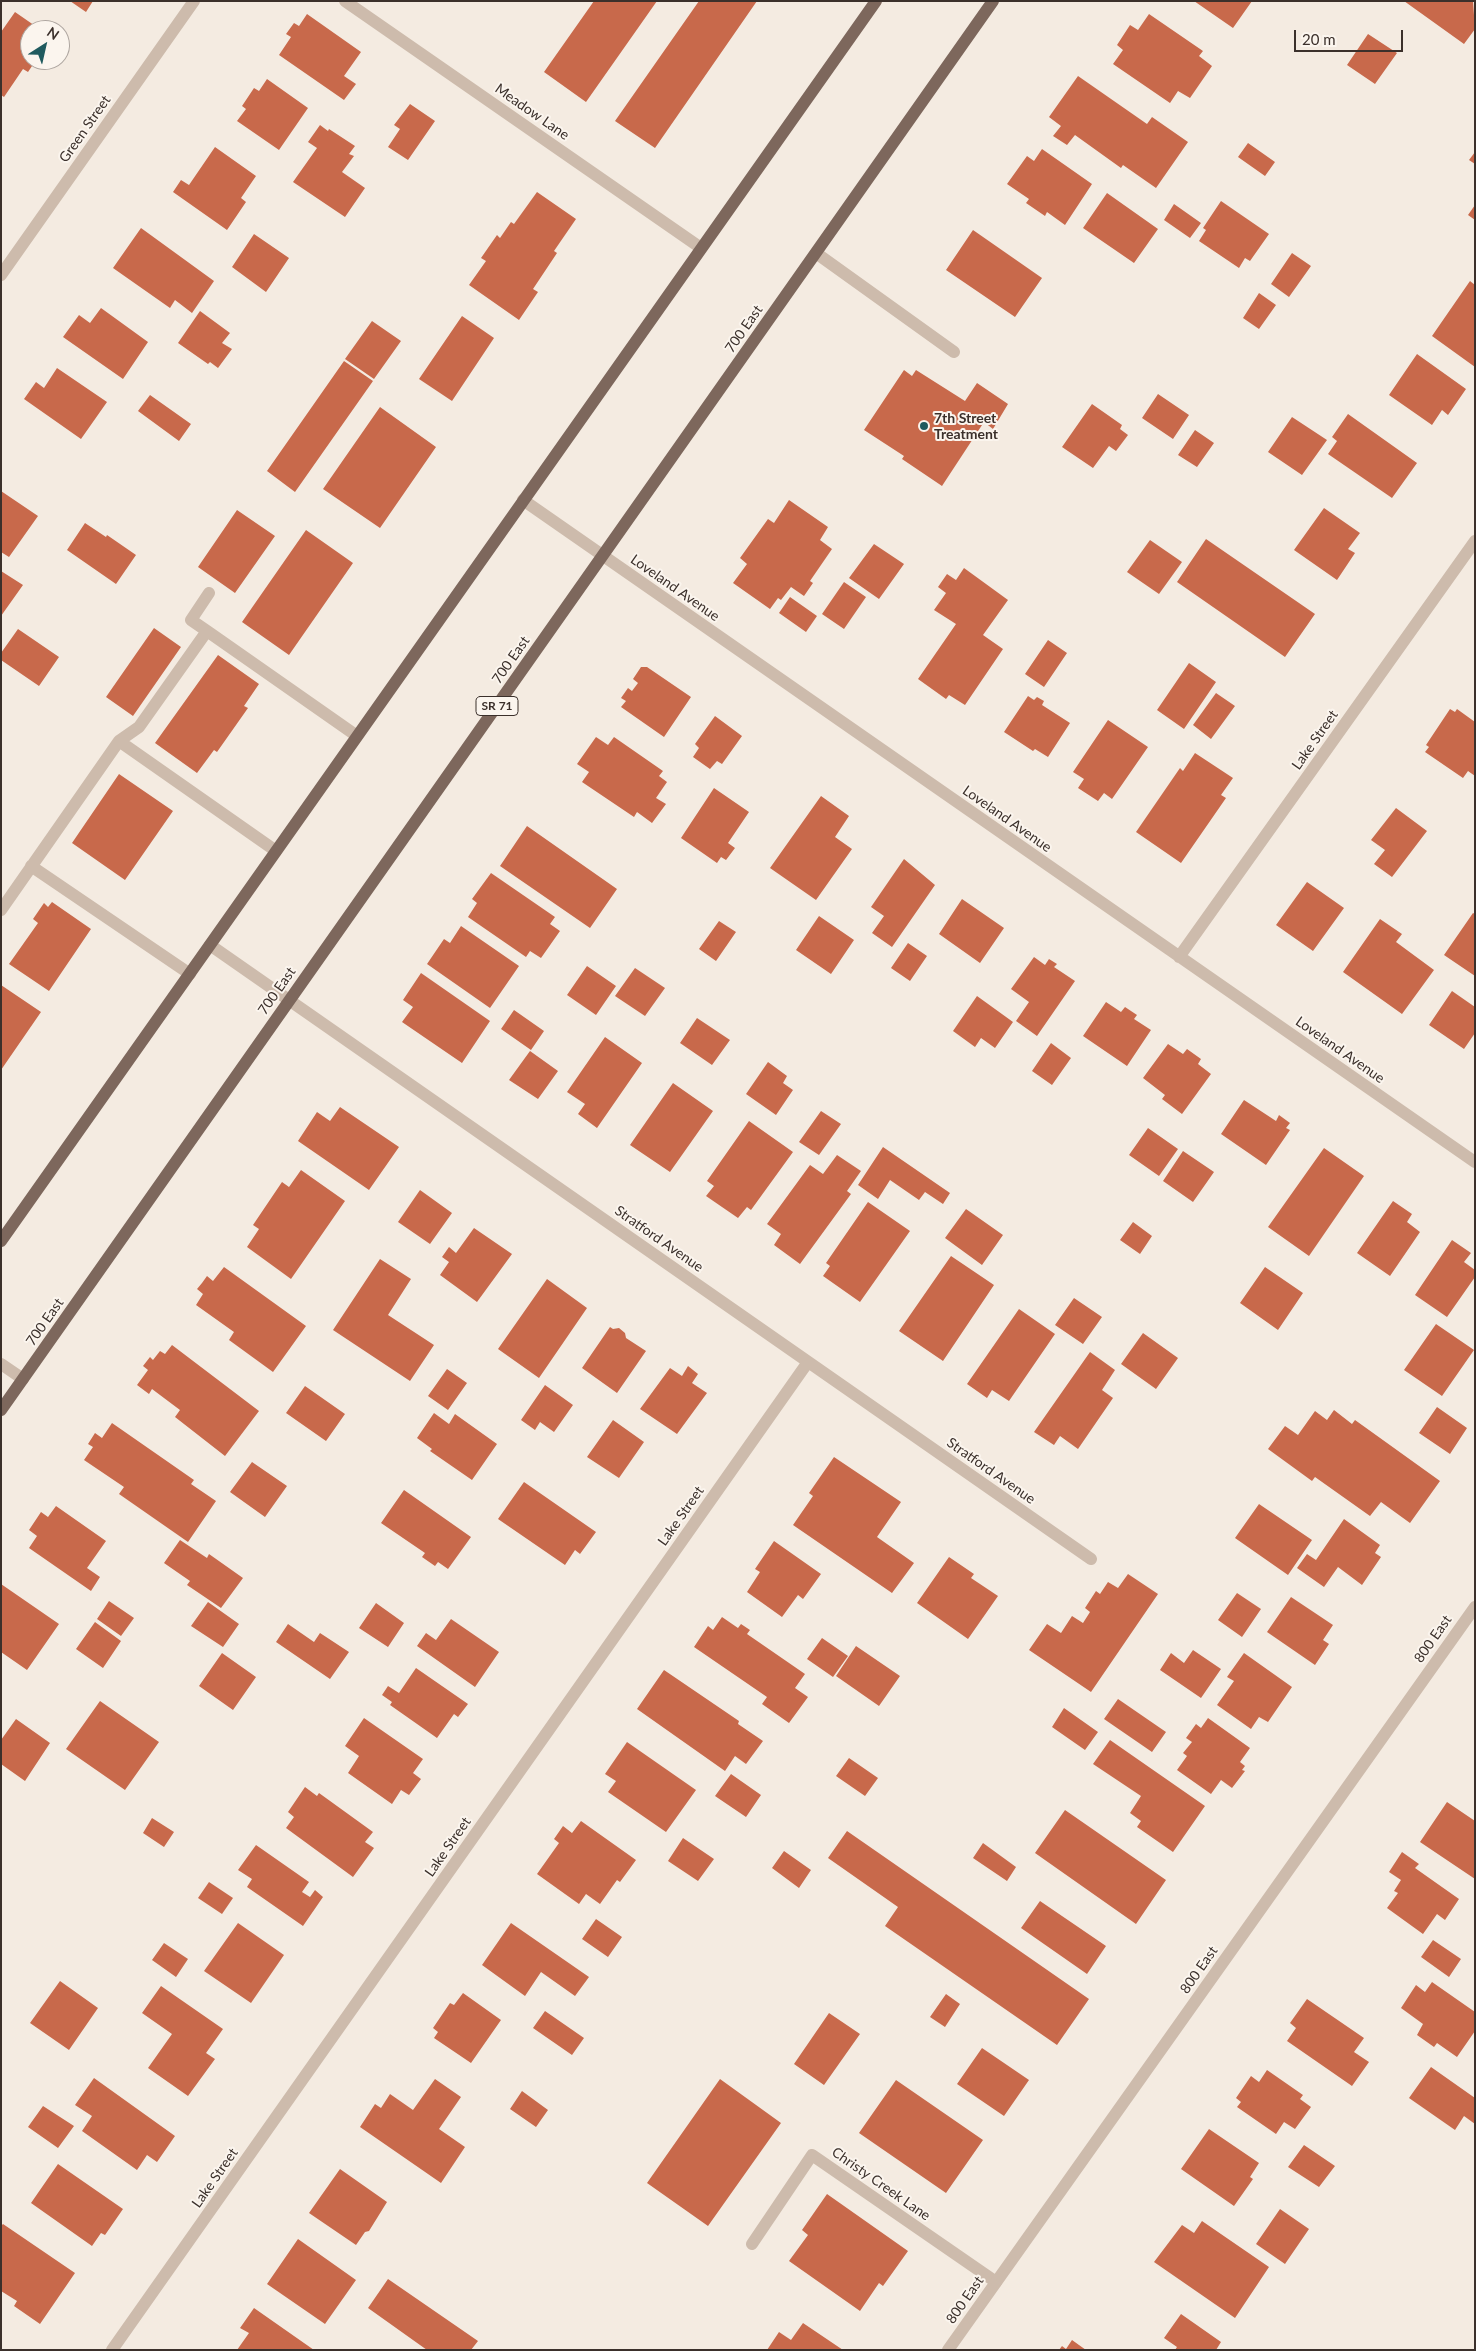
<!DOCTYPE html>
<html>
<head>
<meta charset="utf-8">
<style>
  body { margin:0 }
  #map { position:relative; width:1476px; height:2351px; overflow:hidden; background:#f4ebe1; font-family:Lato,sans-serif }
  canvas { display:block }
  .frame { position:absolute; inset:0; border:2px solid #3b302b; pointer-events:none }
  .north { position:absolute; left:20px; top:20px; width:50px; height:50px; box-sizing:border-box; background:#fbf5ee; border:1px solid #aea6a0; border-radius:50%; rotate:35deg; font-size:14px; font-weight:700; line-height:20px; text-align:center; color:#3b302b }
  .north::after { content:''; display:block; margin:auto; width:18px; height:22px; background:#1f5a5e; clip-path:polygon(50% 0,100% 100%,50% 72%,0 100%) }
  .scale { position:absolute; left:1294px; top:30px; width:109px; height:22px; box-sizing:border-box; border:2px solid #3b302b; border-top:0; padding-left:6px; font-size:15px; line-height:18px; white-space:nowrap; color:#3b302b; -webkit-text-stroke:4px #fbf5ee; paint-order:stroke }
</style>
</head>
<body>
<div id="map">
<canvas width="1476" height="2351"></canvas>
<div class="frame"></div>
<div class="north">N</div>
<div class="scale">20 m</div>
</div>
<script>
const c = document.querySelector('canvas').getContext('2d');
c.lineJoin = 'round';
function fill(path, color) {
  c.fillStyle = color;
  c.fill(path, 'evenodd');
}
function strokePath(path, color, width, dash) {
  c.strokeStyle = color;
  c.lineWidth = width;
  c.lineCap = dash ? 'butt' : 'round';
  c.setLineDash(dash || []);
  c.stroke(path);
}
function label(font, color, halo, rows, align = 'center') {
  c.font = font + ' Lato,sans-serif';
  c.lineWidth = 4;
  c.setLineDash([]);
  c.textBaseline = 'middle';
  c.strokeStyle = halo;
  c.fillStyle = color;
  for (const [text, x, y, turn = 0] of rows) {
    c.save();
    c.translate(x, y);
    c.rotate((+turn || 0) * Math.PI / 180);
    c.textAlign = isNaN(turn) ? turn : align;
    if (halo) c.strokeText(text, 0, 0);
    c.fillText(text, 0, 0);
    c.restore();
  }
}
const building = new Path2D(`
  M70 1H93L86 12Z
  M594 1H657L586 102 544 72Z
  M699 1H757L655 148 615 121Z
  M1194 1H1252L1233 28Z
  M1404 1H1473L1475 29 1464 44Z
  M15 12 41 30H30V60H36L28 72 23 69 4 97 1 95V32Z
  M307 14 361 52 344 76 356 84 344 100 279 55 291 37 286 34 294 23 299 26Z
  M1149 14 1203 51 1199 56 1212 66 1190 98 1178 91 1170 103 1113 64 1123 50 1117 45 1130 25 1138 30Z
  M1368 34 1397 53 1375 84 1347 65Z
  M1078 76 1147 124 1152 117 1188 142 1156 188 1123 165 1121 168 1075 135 1067 145 1053 136 1061 126 1049 117Z
  M267 79 308 108 279 150 237 121 246 109 242 106 254 88 259 91Z
  M410 104 435 121 408 160 388 147 400 129 394 125Z
  M320 125 328 131 329 129 355 146 349 154 354 156 342 172 365 188 345 217 293 182 317 148 308 142Z
  M1248 143 1275 162 1265 176 1238 157Z
  M215 147 256 176 241 198 246 202 227 230 173 192 181 180 189 185Z
  M1042 149 1092 184 1065 225 1047 212 1045 216 1026 203 1029 199 1007 184 1027 156 1034 161Z
  M1475 152V164L1469 160Z
  M537 192 576 219 554 251 557 253 533 289 538 292 519 320 469 285 486 261 481 258 497 235 500 238 511 222 514 224Z
  M1107 193 1158 229 1134 263 1083 228Z
  M1221 201 1269 234 1250 261 1245 258 1239 268 1199 241 1206 230 1203 228Z
  M1174 204 1201 223 1190 238 1164 220Z
  M1475 205V220L1468 215Z
  M141 228 214 281 192 313 175 300 170 308 113 268Z
  M973 230 1042 278 1015 317 946 270Z
  M254 234 289 258 266 292 232 267Z
  M1292 253 1311 266 1289 297 1271 284Z
  M1470 281 1475 285V367L1432 336Z
  M1259 293 1276 305 1259 329 1243 318Z
  M101 308 148 342 123 379 63 337 79 315 90 323Z
  M200 311 230 333 222 343 232 349 218 368 210 362 208 364 178 343Z
  M462 316 494 338 452 401 419 379Z
  M372 321 401 341 374 379 345 359Z
  M1417 354 1466 389 1448 415 1442 410 1432 425 1389 395Z
  M344 361 373 381 295 492 267 471Z
  M57 368 107 402 81 439 24 399 36 382 44 388Z
  M904 370 912 376 916 370 965 401 977 383 1008 404 993 429 984 422 942 486 902 459 904 456 864 430Z
  M1158 394 1189 415 1173 439 1142 418Z
  M150 395 191 424 179 441 138 411Z
  M1092 404 1122 425 1120 429 1128 435 1116 451 1109 446 1093 468 1062 447Z
  M380 407 436 447 380 528 323 489Z
  M1348 414 1417 463 1392 498 1328 454 1337 441 1332 437Z
  M1292 417 1327 440 1302 475 1268 452Z
  M1195 430 1214 443 1197 467 1178 455Z
  M1 491 38 516 9 557 1 552Z
  M789 500 828 527 820 540 832 549 810 581 813 583 804 596 791 587 781 600 778 598 770 609 733 583 747 564 740 558 768 519 774 523Z
  M1324 508 1360 533 1348 549 1355 553 1337 580 1294 550Z
  M237 510 275 536 235 593 198 567Z
  M85 523 106 537 107 535 136 555 116 584 67 550Z
  M306 530 353 563 289 655 242 622Z
  M1206 539 1315 614 1285 657 1177 582Z
  M1150 540 1182 562 1159 594 1127 572Z
  M874 544 904 564 879 599 849 578Z
  M964 568 1008 600 983 635 1003 649 965 705 949 695 946 699 918 679 956 624 934 610 946 593 938 587 947 574 956 580Z
  M1 571 23 585 1 616Z
  M844 582 866 597 844 629 822 614Z
  M790 597 817 616 806 632 779 613Z
  M154 628 181 647 133 716 106 697Z
  M18 629 59 657 39 686 1 660V653Z
  M1048 640 1067 653 1044 687 1025 674Z
  M218 655 259 684 244 706 248 708 217 752 214 750 197 773 155 743Z
  M1189 663 1216 682 1184 729 1157 710Z
  M641 667H647L691 697 664 737 621 707 626 701 621 698 628 688 632 691 638 683 633 679Z
  M1216 693 1235 706 1211 739 1193 725Z
  M1028 696 1034 700 1037 697 1044 701 1042 705 1070 723 1048 757 1035 749 1033 751 1004 732Z
  M1450 709 1455 712 1457 709 1475 722V776L1468 771 1463 778 1425 752 1429 747 1426 745Z
  M715 716 742 736 722 764 717 761 710 769 693 757 699 748 695 744Z
  M1108 720 1148 747 1112 799 1104 793 1098 801 1078 788 1084 779 1073 772Z
  M596 737 608 745 614 737 663 771 659 776 667 782 656 798 666 804 652 823 637 812 634 817 582 782 589 772 577 764Z
  M1195 753 1233 778 1221 795 1226 798 1181 863 1136 832 1180 768 1183 771Z
  M119 774 173 811 125 880 72 843Z
  M714 788 749 812 728 843 735 848 726 860 721 857 717 863 681 838Z
  M821 796 849 816 835 837 852 849 816 900 770 868Z
  M1396 808 1427 831 1392 877 1374 864 1385 850 1371 840Z
  M527 826 617 889 590 928 500 866Z
  M904 859 935 885 892 947 872 933 884 916 871 907Z
  M491 873 555 917 550 924 560 931 541 958 530 951 526 957 468 917 477 903 472 899Z
  M1307 882 1344 908 1313 951 1276 925Z
  M962 899 1004 928 980 963 939 934Z
  M52 902 91 929 49 991 9 964 38 923 33 919 44 903 48 907Z
  M1473 913 1475 914V976L1444 955Z
  M819 916 854 940 831 974 796 950Z
  M1380 919 1402 934 1396 942 1434 970 1402 1014 1343 972Z
  M719 921 736 932 716 961 699 949Z
  M461 926 519 966 490 1008 427 964 444 939 450 943Z
  M908 943 927 956 910 981 891 968Z
  M1034 957 1045 965 1049 959 1057 964 1054 967 1075 981 1037 1036 1016 1021 1029 1002 1011 989Z
  M587 966 616 986 596 1015 567 995Z
  M635 968 665 988 645 1016 615 996Z
  M421 973 490 1021 462 1063 402 1022 413 1007 403 1000Z
  M1 985 41 1012 1 1070Z
  M1452 991 1475 1007V1033L1464 1049 1429 1025Z
  M977 996 1013 1022 995 1048 981 1038 975 1047 953 1031Z
  M1106 1002 1121 1012 1125 1007 1137 1015 1134 1019 1151 1030 1127 1066 1083 1036Z
  M514 1010 544 1031 531 1050 501 1029Z
  M697 1018 730 1040 712 1065 680 1043Z
  M605 1037 642 1063 597 1128 578 1114 585 1104 567 1092Z
  M1051 1043 1071 1058 1052 1085 1032 1071Z
  M1168 1044 1183 1054 1187 1049 1201 1059 1198 1064 1211 1074 1182 1114 1162 1099 1165 1095 1143 1078Z
  M530 1051 558 1071 538 1099 509 1080Z
  M768 1062 787 1076 783 1083 793 1090 776 1115 746 1094Z
  M673 1083 713 1111 670 1172 630 1145Z
  M1244 1100 1276 1121 1279 1115 1290 1123 1286 1128 1290 1130 1266 1165 1221 1134Z
  M340 1107 399 1147 369 1190 298 1141 317 1112 330 1121Z
  M821 1111 841 1124 819 1155 799 1142Z
  M749 1121 793 1152 751 1210 747 1207 738 1218 706 1196 714 1186 707 1181Z
  M1148 1128 1178 1149 1159 1176 1129 1155Z
  M883 1147 950 1193 943 1204 925 1192 919 1200 890 1180 878 1199 858 1185Z
  M1324 1148 1364 1176 1309 1256 1268 1227Z
  M1183 1151 1214 1172 1193 1202 1163 1181Z
  M837 1155 861 1171 847 1191 851 1194 800 1264 774 1245 781 1234 767 1224 810 1165 823 1174Z
  M301 1170 345 1201 291 1279 247 1247 259 1229 253 1225 282 1182 289 1187Z
  M420 1190 452 1213 430 1244 398 1222Z
  M1393 1201 1412 1214 1407 1222 1420 1232 1390 1276 1357 1253Z
  M868 1202 910 1231 860 1302 823 1276 830 1266 826 1263Z
  M966 1209 1003 1235 982 1265 945 1238Z
  M1133 1222 1152 1236 1140 1254 1120 1240Z
  M474 1228 512 1254 477 1302 440 1275 449 1262 442 1257 449 1247 456 1253Z
  M1452 1240 1471 1253 1464 1262 1475 1270V1277L1447 1317 1415 1295Z
  M951 1256 994 1285 943 1361 899 1331Z
  M380 1259 411 1279 388 1315 434 1345 410 1381 333 1330Z
  M224 1267 306 1326 273 1372 229 1340 234 1332 196 1305 203 1294 197 1289 202 1283 207 1276 213 1281Z
  M1265 1267 1303 1293 1278 1330 1240 1303Z
  M547 1279 587 1308 539 1378 498 1349Z
  M1074 1298 1102 1317 1083 1344 1055 1325Z
  M1019 1309 1055 1334 1009 1401 992 1390 987 1398 967 1384Z
  M1436 1324 1474 1350 1442 1396 1404 1370Z
  M610 1327 613 1329 619 1328 625 1333 626 1338 646 1351 617 1393 582 1368Z
  M1143 1333 1178 1358 1156 1389 1121 1364Z
  M172 1345 259 1411 225 1456 175 1417 180 1410 152 1389 149 1394 137 1385 148 1370 143 1366 150 1357 153 1360 160 1351 165 1354Z
  M1090 1352 1115 1370 1102 1390 1113 1398 1078 1449 1060 1436 1054 1445 1034 1432Z
  M688 1366 698 1374 692 1383 707 1393 677 1434 640 1409 670 1368 682 1376Z
  M447 1369 467 1383 448 1410 428 1396Z
  M545 1385 573 1405 554 1432 540 1422 535 1430 521 1420Z
  M305 1386 345 1414 326 1441 286 1413Z
  M1437 1407 1467 1428 1450 1454 1419 1433Z
  M1334 1410 1352 1424 1355 1420 1440 1481 1410 1523 1381 1502 1370 1516 1315 1477 1312 1481 1268 1449 1285 1426 1298 1435 1315 1411 1327 1420Z
  M434 1413 449 1424 455 1414 497 1444 472 1480 430 1451 432 1449 417 1438Z
  M613 1420 644 1442 619 1478 587 1457Z
  M112 1423 194 1480 191 1484 216 1501 188 1542 119 1494 124 1487 84 1460 93 1447 88 1444 95 1433 102 1438Z
  M834 1457 901 1502 877 1537 914 1563 892 1593 793 1525 813 1496 809 1493Z
  M252 1462 287 1486 265 1517 230 1492Z
  M524 1482 596 1532 580 1554 575 1550 565 1565 498 1519Z
  M404 1490 471 1537 448 1569 438 1562 435 1566 422 1557 425 1553 381 1523Z
  M1259 1504 1312 1540 1288 1575 1235 1538Z
  M56 1506 106 1541 87 1568 100 1577 91 1591 29 1548 37 1536 29 1530 41 1512 48 1517Z
  M1344 1519 1380 1545 1375 1553 1381 1557 1362 1585 1338 1567 1324 1587 1297 1568 1307 1554 1316 1560Z
  M180 1540 207 1558 209 1554 243 1578 221 1608 187 1585 190 1581 164 1563Z
  M774 1541 821 1574 803 1599 798 1595 782 1617 747 1592 760 1572 755 1569Z
  M949 1557 974 1574 971 1578 998 1596 968 1639 917 1603Z
  M1128 1574 1158 1594 1091 1692 1029 1650 1047 1624 1061 1633 1072 1616 1083 1623 1090 1612 1085 1608 1096 1591 1100 1594 1108 1582 1118 1588Z
  M1 1584 59 1624 27 1670 1 1652Z
  M1237 1593 1261 1609 1242 1637 1218 1620Z
  M1291 1597 1333 1625 1323 1640 1329 1644 1315 1665 1267 1632Z
  M109 1601 134 1618 121 1636 97 1619Z
  M208 1602 239 1624 223 1647 191 1626Z
  M376 1603 404 1623 388 1647 359 1628Z
  M722 1617 738 1628 741 1624 750 1630 747 1634 805 1674 795 1688 808 1697 789 1723 762 1704 767 1697 694 1647 708 1626 713 1630Z
  M451 1619 499 1652 475 1687 417 1646 426 1633 436 1640Z
  M95 1622 121 1641 103 1668 76 1649Z
  M288 1624 314 1642 320 1633 349 1652 330 1679 276 1642Z
  M822 1638 848 1656 833 1677 807 1659Z
  M856 1646 900 1676 879 1706 836 1676Z
  M1193 1650 1221 1669 1201 1698 1160 1670 1171 1653 1184 1663Z
  M222 1653 256 1677 233 1710 199 1686Z
  M1244 1653 1292 1687 1268 1722 1259 1717 1251 1729 1217 1705 1234 1681 1227 1677Z
  M416 1668 468 1704 458 1717 454 1714 437 1738 390 1705 392 1702 382 1695 388 1686 399 1693Z
  M664 1670 739 1721 738 1724 763 1741 746 1764 735 1756 725 1771 637 1709Z
  M1118 1699 1166 1732 1152 1752 1104 1719Z
  M100 1701 159 1742 125 1790 66 1749Z
  M1064 1708 1098 1732 1085 1750 1052 1727Z
  M364 1718 423 1759 413 1773 421 1779 409 1795 401 1790 392 1804 348 1773 359 1756 345 1746Z
  M1208 1718 1250 1748 1240 1762 1245 1766 1242 1770 1245 1771 1232 1788 1221 1780 1211 1794 1177 1770 1187 1756 1183 1753 1192 1742 1186 1738 1196 1724 1201 1728Z
  M16 1719 50 1743 25 1781 1 1764V1740Z
  M1110 1740 1205 1806 1173 1852 1137 1827 1141 1821 1130 1813 1141 1796 1093 1764Z
  M627 1742 696 1790 666 1832 608 1792 616 1781 605 1774Z
  M849 1758 878 1778 865 1796 836 1776Z
  M731 1774 761 1795 746 1817 715 1796Z
  M305 1787 317 1796 319 1793 373 1832 365 1842 374 1848 353 1877 286 1828 294 1817 288 1812Z
  M1447 1802 1475 1821V1879L1420 1842Z
  M1065 1810 1166 1880 1136 1924 1035 1853Z
  M152 1818 174 1832 164 1847 143 1833Z
  M581 1821 636 1860 620 1882 617 1880 600 1904 586 1894 579 1904 537 1874 559 1843 554 1839 563 1826 572 1833Z
  M847 1831 1089 1999 1057 2045 885 1926 898 1907 828 1858Z
  M683 1838 714 1859 698 1881 668 1861Z
  M983 1843 1016 1867 1007 1881 973 1858Z
  M256 1845 309 1882 302 1892 310 1897 315 1890 323 1897 303 1926 247 1887 252 1879 238 1870Z
  M784 1851 811 1870 799 1888 772 1868Z
  M1402 1852 1419 1864 1415 1868 1459 1899 1445 1920 1437 1914 1423 1934 1387 1908 1398 1893 1394 1891 1401 1880 1389 1872Z
  M209 1882 233 1898 222 1914 198 1898Z
  M1040 1901 1106 1946 1087 1974 1021 1928Z
  M596 1919 622 1937 608 1957 582 1939Z
  M238 1923 284 1955 251 2003 204 1971Z
  M511 1923 589 1977 575 1996 541 1972 525 1996 482 1965Z
  M1433 1940 1461 1959 1449 1977 1421 1957Z
  M164 1943 188 1959 176 1977 152 1960Z
  M60 1981 98 2008 69 2050 30 2023Z
  M1432 1982 1475 2012V2031L1457 2057 1437 2043 1434 2047 1417 2035 1423 2024 1401 2008 1416 1985 1425 1992Z
  M161 1986 223 2029 206 2053 215 2059 188 2096 148 2068 172 2034 142 2013Z
  M463 1993 501 2020 471 2063 434 2038 438 2032 433 2028 450 2003 454 2005Z
  M946 1994 960 2004 945 2027 930 2017Z
  M1307 1999 1364 2038 1354 2052 1369 2062 1352 2086 1287 2041 1296 2028 1290 2023Z
  M545 2011 584 2038 572 2055 533 2028Z
  M829 2013 860 2034 824 2085 794 2064Z
  M982 2048 1029 2080 1004 2116 957 2084Z
  M1431 2067 1475 2098V2124L1464 2116 1455 2130 1409 2098Z
  M1267 2070 1303 2095 1300 2099 1311 2107 1295 2129 1284 2122 1276 2134 1237 2107 1241 2102 1236 2098 1251 2076 1259 2082Z
  M94 2078 175 2136 157 2162 147 2155 137 2170 82 2131 92 2116 75 2105Z
  M435 2079 461 2097 439 2129 465 2147 441 2183 360 2127 375 2104 381 2108 390 2094 413 2110Z
  M720 2079 781 2123 708 2226 647 2183Z
  M896 2080 983 2140 946 2193 859 2133Z
  M522 2091 548 2110 536 2127 510 2109Z
  M43 2106 74 2126 58 2148 28 2127Z
  M1209 2129 1259 2163 1250 2177 1253 2179 1234 2206 1181 2169Z
  M1304 2145 1335 2166 1319 2187 1288 2167Z
  M58 2164 123 2209 105 2235 101 2233 92 2246 31 2203Z
  M340 2169 387 2202 369 2231 365 2232 356 2245 309 2213Z
  M827 2194 908 2251 883 2286 879 2283 860 2311 789 2261 808 2235 802 2230Z
  M1280 2209 1309 2229 1285 2264 1256 2244Z
  M1202 2221 1269 2267 1235 2318 1154 2262 1182 2225 1194 2233Z
  M3 2224 75 2273 40 2324 14 2306 17 2301 1 2291V2226Z
  M298 2239 356 2280 325 2324 267 2284Z
  M388 2279 478 2341 471 2350H427L368 2308Z
  M254 2308 314 2350H237L249 2333 240 2328Z
  M1181 2314 1221 2342 1216 2350H1175L1177 2347 1164 2338Z
  M803 2323 843 2350H767L779 2332 791 2340Z
  M1072 2340 1086 2350H1059L1062 2346 1066 2349Z`);
const service = new Path2D(`
  M816 253 954 352
  M207 631 191 620 209 593
  M119 741 139 727 207 631 357 736
  M31 866 190 974
  M1 910 119 741 276 851
  M752 2244 812 2155 996 2282`);
const minor = new Path2D(`
  M345 1 701 248
  M1 275 194 1
  M523 500 1475 1162
  M210 945 1091 1559
  M1179 957 1475 541
  M1 1364 23 1379
  M112 2350 808 1362
  M948 2350 1475 1607`);
const primary = new Path2D(`
  M1 1241 876 1
  M1 1410 993 1`);
const markers = [
  [924,426,5,"#1f5a5e"]
];
const shields = [
  [497,706,42]
];
const shieldNames = [
  ["SR 71",497,706]
];
const streetNames = [
  ["Meadow Lane",532,112,35],
  ["Green Street",85,129,-55],
  ["700 East",744,329,-55],
  ["Loveland Avenue",675,588,35],
  ["700 East",511,660,-55],
  ["Lake Street",1315,740,-55],
  ["Loveland Avenue",1007,819,35],
  ["700 East",277,991,-55],
  ["Loveland Avenue",1340,1050,35],
  ["Stratford Avenue",659,1239,35],
  ["700 East",45,1322,-55],
  ["Stratford Avenue",991,1471,35],
  ["Lake Street",681,1516,-55],
  ["800 East",1433,1639,-55],
  ["Lake Street",448,1847,-55],
  ["800 East",1199,1970,-55],
  ["Lake Street",215,2178,-55],
  ["Christy Creek Lane",881,2184,35],
  ["800 East",965,2300,-55]
];
const poiNames = [
  ["7th Street",934,418],
  ["Treatment",934,434]
];
fill(building, '#c8694b');
strokePath(service, '#cdbbac', 12);
strokePath(minor, '#cdbbac', 12);
strokePath(primary, '#7d675c', 12);
for (const [x, y, r, color] of markers) {
  const dot = new Path2D();
  dot.arc(x, y, r, 0, 2 * Math.PI);
  c.fillStyle = color;
  c.fill(dot);
  strokePath(dot, '#fbf5ee', 2);
}
for (const [x, y, w] of shields) {
  const box = new Path2D();
  box.roundRect(x - w / 2, y - 9.5, w, 19, 4);
  c.fillStyle = '#fbf5ee';
  c.fill(box);
  strokePath(box, '#3b302b', 1);
}
label('bold 12px', '#3b302b', null, shieldNames);
label('14px', '#3b302b', '#fbf5ee', streetNames);
label('bold 14px', '#3b302b', '#fbf5ee', poiNames, 'left');
</script>
</body>
</html>
